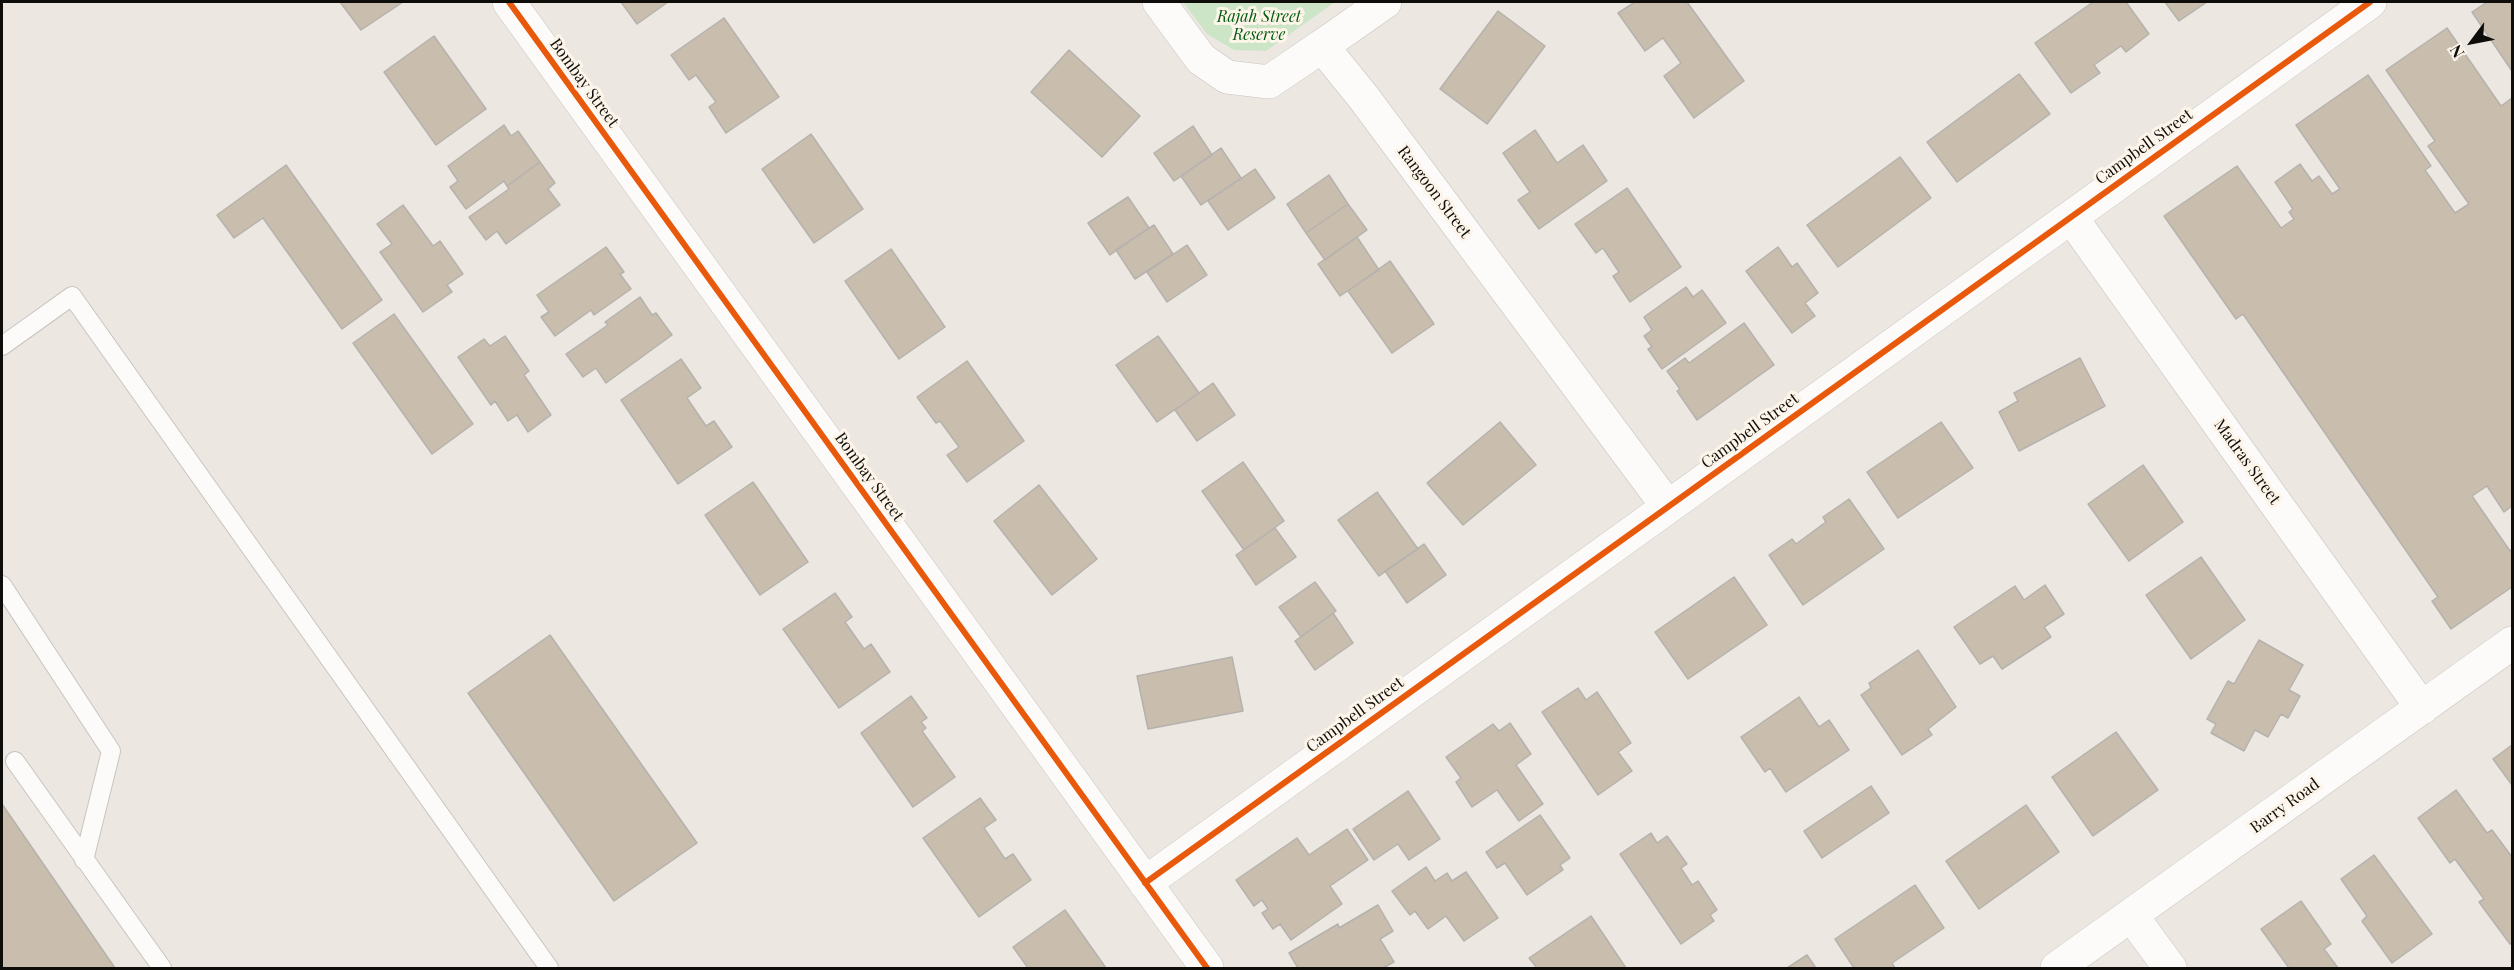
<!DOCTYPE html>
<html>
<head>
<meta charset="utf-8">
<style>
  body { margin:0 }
  #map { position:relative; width:2514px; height:970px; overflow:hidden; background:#ece7e1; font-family:"Playfair Display",serif }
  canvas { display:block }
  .frame { position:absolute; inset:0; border:3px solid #0f0d09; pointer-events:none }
  .north { position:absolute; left:2442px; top:12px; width:60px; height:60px; -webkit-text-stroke:4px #fdf5ea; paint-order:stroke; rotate:238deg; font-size:16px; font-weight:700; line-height:24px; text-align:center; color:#0f0d09 }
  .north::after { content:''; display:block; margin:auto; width:21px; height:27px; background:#0f0d09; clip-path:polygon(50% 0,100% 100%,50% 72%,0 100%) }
</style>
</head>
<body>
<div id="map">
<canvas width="2514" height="970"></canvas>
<div class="frame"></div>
<div class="north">N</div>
</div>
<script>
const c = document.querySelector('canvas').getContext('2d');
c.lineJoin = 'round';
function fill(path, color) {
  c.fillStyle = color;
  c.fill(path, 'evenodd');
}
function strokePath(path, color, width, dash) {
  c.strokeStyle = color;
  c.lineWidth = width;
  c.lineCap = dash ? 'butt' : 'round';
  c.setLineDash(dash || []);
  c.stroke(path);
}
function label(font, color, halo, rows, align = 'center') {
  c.font = font + ' "Playfair Display",serif';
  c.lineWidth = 6;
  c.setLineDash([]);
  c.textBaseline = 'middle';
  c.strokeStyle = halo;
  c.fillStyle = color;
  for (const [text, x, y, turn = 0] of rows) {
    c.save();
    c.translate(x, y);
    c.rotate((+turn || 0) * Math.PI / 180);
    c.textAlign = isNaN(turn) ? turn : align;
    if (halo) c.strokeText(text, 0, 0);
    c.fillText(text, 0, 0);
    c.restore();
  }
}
const green = new Path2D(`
  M1183 2H1335L1266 51 1234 50 1207 34Z`);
const building = new Path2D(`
  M340 2H403L361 30Z
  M621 2H668L637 24Z
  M1635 2H1687L1744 81 1694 118 1664 76 1681 63 1663 38 1645 51 1618 13Z
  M2093 2H2126L2149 34 2126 52 2121 46 2094 65 2100 73 2071 93 2035 43Z
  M2165 2H2207L2179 21Z
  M2487 2H2512V71L2472 12Z
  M1498 11 1545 46 1487 124 1440 89Z
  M724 18 779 97 726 133 709 107 716 102 696 75 689 80 671 55Z
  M2447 28 2501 106 2512 98V506L2504 512 2487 486 2472 496 2510 551 2512 549V587L2451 629 2432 601 2438 597 2243 314 2236 319 2164 216 2237 166 2281 228 2294 219 2289 212 2293 209 2275 182 2300 164 2312 181 2319 176 2332 194 2340 189 2296 125 2368 75 2431 166 2425 170 2455 213 2469 204 2428 146 2435 141 2386 70Z
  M434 36 486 109 436 145 384 72Z
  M1069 50 1140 116 1102 157 1031 92Z
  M2019 74 2050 114 1957 182 1927 142Z
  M504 125 511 136 518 131 540 162 507 186 504 181 466 209 450 187 458 181 448 166Z
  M1193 126 1212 155 1174 181 1154 153Z
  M1535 130 1557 163 1583 145 1607 181 1539 229 1518 200 1530 192 1503 153Z
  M811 134 863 209 814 243 762 169Z
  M1221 148 1241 178 1201 205 1181 176Z
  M1900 157 1931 198 1838 267 1807 225Z
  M540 162 555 183 548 189 560 205 506 244 497 231 486 240 469 217 509 189 507 186Z
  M286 165 382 300 342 329 263 218 234 238 217 215Z
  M1255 169 1275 198 1228 230 1208 201Z
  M1329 175 1348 204 1306 233 1287 204Z
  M1627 188 1681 267 1630 302 1613 276 1619 272 1603 248 1596 253 1575 224Z
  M1128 197 1149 228 1110 255 1088 223Z
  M1348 204 1367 230 1325 260 1306 233Z
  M403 205 433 246 440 241 463 274 447 285 452 292 423 312 380 252 392 244 377 224Z
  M1154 225 1173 254 1135 279 1116 250Z
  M1357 237 1379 270 1340 296 1318 264Z
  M1187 245 1207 275 1167 302 1147 272Z
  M606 247 624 272 620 274 631 289 594 315 591 310 555 336 541 317 549 312 537 295Z
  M1778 247 1792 267 1797 263 1818 293 1805 303 1815 316 1792 333 1746 271Z
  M891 249 945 327 899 359 845 281Z
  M1390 261 1434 324 1392 353 1348 291Z
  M1686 287 1693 297 1702 290 1726 323 1662 369 1648 349 1652 347 1644 336 1652 330 1644 317Z
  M640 297 652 315 656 313 672 335 606 383 596 368 583 377 566 354 608 325 605 322Z
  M394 314 473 424 432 454 353 343Z
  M1744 323 1774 365 1697 420 1677 391 1680 389 1667 371 1685 358 1689 363Z
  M505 336 529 371 524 375 551 415 528 432 517 415 508 421 495 401 491 405 458 357 484 339 490 346Z
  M1158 336 1199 393 1157 422 1116 365Z
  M2080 358 2105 406 2019 451 1999 412 2018 401 2014 393Z
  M681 359 701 388 687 398 706 426 714 421 732 447 678 484 621 400Z
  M967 361 1024 441 967 482 947 455 959 447 940 421 936 423 917 397Z
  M1213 383 1235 415 1197 441 1175 410Z
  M1500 422 1536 465 1463 525 1427 483Z
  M1941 422 1973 468 1898 518 1867 472Z
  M1243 462 1284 521 1244 550 1202 491Z
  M2143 465 2183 522 2129 561 2088 504Z
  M753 482 808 562 760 595 705 515Z
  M1039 485 1097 559 1052 595 994 521Z
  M1377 492 1418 549 1379 576 1338 520Z
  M1849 499 1884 549 1803 605 1769 555 1792 539 1796 544 1826 522 1823 517Z
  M1275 528 1296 557 1256 585 1236 555Z
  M1424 544 1446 575 1407 603 1385 571Z
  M2201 557 2245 620 2191 659 2146 595Z
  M1734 577 1767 625 1688 679 1655 632Z
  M1315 582 1336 611 1301 637 1279 607Z
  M2045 585 2064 614 2044 627 2051 637 2002 669 1993 656 1980 664 1954 627 2015 586 2024 600Z
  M835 593 852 617 845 622 864 649 871 644 890 672 839 708 783 629Z
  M1333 613 1353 643 1315 670 1295 641Z
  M550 635 697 843 614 901 468 693Z
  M2259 640 2303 665 2289 690 2300 696 2288 718 2281 714 2268 737 2255 730 2244 751 2211 733 2216 724 2207 719 2228 681 2234 684Z
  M1918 650 1956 707 1928 729 1932 735 1902 755 1861 695 1871 688 1869 683Z
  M1232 657 1243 711 1148 729 1137 676Z
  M1578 688 1586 700 1597 692 1631 743 1618 752 1632 771 1598 795 1542 712Z
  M911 696 927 718 921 722 926 728 922 731 955 777 913 807 861 733Z
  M1799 697 1819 727 1829 720 1849 750 1786 792 1770 768 1765 772 1741 737Z
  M1510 723 1531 754 1516 765 1543 804 1519 821 1497 790 1472 807 1456 782 1461 778 1446 757 1493 724 1499 731Z
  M2116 732 2158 790 2093 836 2052 777Z
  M2512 745V785L2493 759Z
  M1871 786 1889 813 1822 858 1804 831Z
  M2456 790 2487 833 2492 830 2512 857V943L2510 944 2479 902 2484 899 2455 859 2450 863 2418 818Z
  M1408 791 1440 839 1409 860 1398 844 1374 860 1353 829Z
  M980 798 996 820 984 828 1005 859 1013 854 1031 880 979 917 923 838Z
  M2 804 115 968H2Z
  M2026 805 2059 852 1979 909 1946 861Z
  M1540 815 1570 858 1560 865 1563 870 1527 895 1505 863 1497 868 1486 852Z
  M1347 829 1368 860 1330 886 1342 904 1291 940 1280 924 1273 929 1262 913 1268 909 1262 900 1254 906 1236 880 1297 838 1309 855Z
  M1651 833 1657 843 1667 836 1687 864 1681 868 1692 885 1698 881 1717 910 1710 915 1714 921 1681 944 1620 854Z
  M2374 855 2432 934 2392 963 2362 921 2367 916 2341 879Z
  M1426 867 1435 881 1447 873 1452 881 1466 872 1498 918 1464 941 1446 916 1428 929 1415 911 1410 915 1392 891Z
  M1915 885 1944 928 1892 963 1895 968H1854L1835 939Z
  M2301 901 2331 944 2324 949 2338 968H2289L2261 929Z
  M1378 905 1393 931 1380 939 1394 962 1383 968H1298L1289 953 1338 924 1339 928Z
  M1065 910 1106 968H1028L1013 947Z
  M1591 916 1626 968H1537L1529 958Z
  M1807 955 1816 968H1787Z`);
const lane = new Path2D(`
  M2 346 72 296 549 968
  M2 585 111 751 84 860
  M15 761 162 968`);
const street = new Path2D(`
  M509 2 1207 968
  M1159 2 1201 59 1227 77 1269 82 1322 46 1364 98 1668 507
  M1322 46 1385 2
  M2071 217 2422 708
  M1145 883 2370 2
  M2131 915 2170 968
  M2057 968 2512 643`);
const cycleway = new Path2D(`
  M509 2 1207 968
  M1145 883 2370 2`);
const parkNames = [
  ["Rajah Street",1259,17],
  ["Reserve",1259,35]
];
const streetNames = [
  ["Bombay Street",584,83,54],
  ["Campbell Street",2144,147,-36],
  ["Rangoon Street",1434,192,53],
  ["Campbell Street",1750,431,-36],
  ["Madras Street",2247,462,54],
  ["Bombay Street",869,477,54],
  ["Campbell Street",1355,715,-36],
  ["Barry Road",2285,806,-36]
];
fill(green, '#cde5c7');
fill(building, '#c9bdae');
strokePath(building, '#b5b2ad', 1.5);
strokePath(lane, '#c8c4bf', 20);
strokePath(street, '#c8c4bf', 34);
strokePath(lane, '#fcfbfa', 18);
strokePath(street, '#fcfbfa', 33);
strokePath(cycleway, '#e8590c', 6);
label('italic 16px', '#025d0f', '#fdf5ea', parkNames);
label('16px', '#0f0d09', '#fdf5ea', streetNames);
</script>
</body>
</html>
